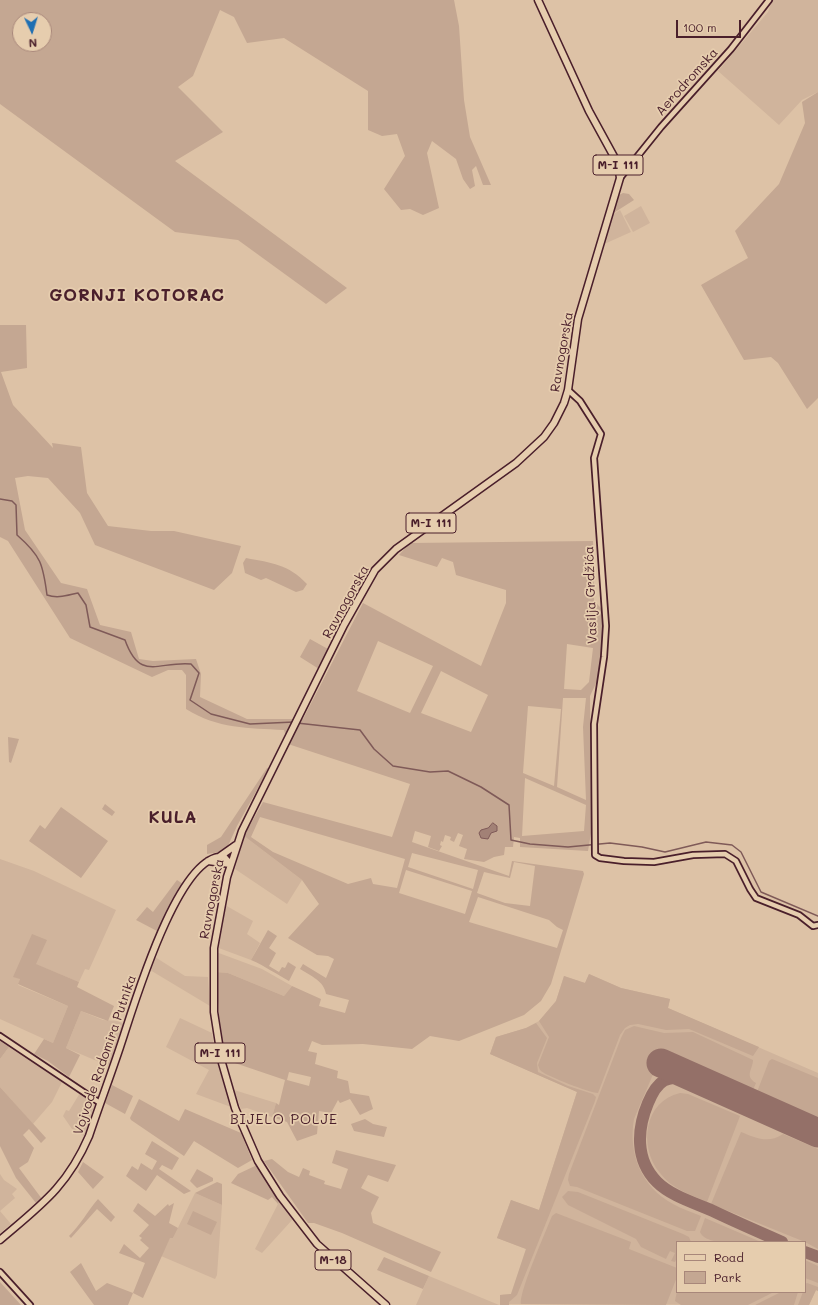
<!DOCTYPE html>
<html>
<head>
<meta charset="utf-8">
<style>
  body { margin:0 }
  #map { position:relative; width:818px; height:1305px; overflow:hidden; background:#ddc2a6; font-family:Mali,sans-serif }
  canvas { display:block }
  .legend { position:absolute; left:676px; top:1241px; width:130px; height:52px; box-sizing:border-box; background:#e6cdae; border:1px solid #a8877a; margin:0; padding:5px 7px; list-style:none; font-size:12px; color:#4a1f2b }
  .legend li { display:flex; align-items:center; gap:8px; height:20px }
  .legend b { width:20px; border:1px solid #a8877a }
  .north { position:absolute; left:12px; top:12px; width:40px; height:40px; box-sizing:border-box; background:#e6cdae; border:1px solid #a8877a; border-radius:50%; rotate:176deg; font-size:11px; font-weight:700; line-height:16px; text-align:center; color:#4a1f2b }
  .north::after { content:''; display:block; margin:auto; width:14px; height:18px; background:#1f6fb2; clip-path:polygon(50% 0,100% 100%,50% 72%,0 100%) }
  .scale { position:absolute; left:676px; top:20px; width:65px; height:18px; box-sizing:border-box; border:2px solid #4a1f2b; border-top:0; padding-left:5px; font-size:12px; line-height:14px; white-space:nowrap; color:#4a1f2b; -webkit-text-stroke:3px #e6cdae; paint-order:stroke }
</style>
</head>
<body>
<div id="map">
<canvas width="818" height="1305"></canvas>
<ul class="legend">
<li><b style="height:5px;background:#e6cdae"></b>Road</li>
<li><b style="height:11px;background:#c4a792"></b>Park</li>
</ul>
<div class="north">N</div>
<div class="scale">100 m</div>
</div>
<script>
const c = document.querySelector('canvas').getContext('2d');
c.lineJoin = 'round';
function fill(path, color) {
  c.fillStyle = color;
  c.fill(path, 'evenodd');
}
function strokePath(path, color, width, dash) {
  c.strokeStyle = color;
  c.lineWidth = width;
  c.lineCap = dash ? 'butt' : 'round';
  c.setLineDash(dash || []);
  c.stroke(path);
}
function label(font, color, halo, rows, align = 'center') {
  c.font = font + ' Mali,sans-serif';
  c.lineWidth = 3.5;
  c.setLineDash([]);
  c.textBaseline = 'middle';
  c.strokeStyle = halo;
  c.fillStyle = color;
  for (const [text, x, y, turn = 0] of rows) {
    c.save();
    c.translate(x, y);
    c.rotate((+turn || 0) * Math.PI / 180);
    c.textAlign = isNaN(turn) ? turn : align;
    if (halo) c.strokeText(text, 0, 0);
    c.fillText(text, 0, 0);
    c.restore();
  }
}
const built = new Path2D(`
  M772 0H818V92L802 100 779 125 718 71 768 12Z
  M641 206 650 223 633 232 624 216Z
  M620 210 631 232 602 245 612 215Z
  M244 836 302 880 287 904 235 869Z
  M0 859 34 871 116 910 89 970 85 969 79 982 35 964 20 979 18 985 68 1006 53 1043 0 1019Z
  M225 905 253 921 247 934 260 943 251 960 216 947Z
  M216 952 262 969 292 986 284 996 228 973 216 972Z
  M155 957 185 976 208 977 210 1006 150 970Z
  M589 974 621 988 670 999 668 1008 818 1073V1291L816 1290 809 1305 500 1304V1295L511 1294 526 1249 497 1238 511 1200 539 1210 577 1092 490 1054 496 1037 526 1028 539 1021 556 1001 564 976 585 983ZM677 1242H805V1292H677Z
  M81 1011 103 1020 117 1021 125 1024 109 1066 66 1048Z
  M180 1018 212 1033 216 1059 231 1107 196 1094 209 1070 166 1047Z
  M9 1047 62 1082 52 1102 33 1124 0 1087V1059Z
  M234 1090 276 1103 272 1117 247 1108 241 1109Z
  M80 1093 93 1103 94 1106 84 1136 72 1129 63 1116 66 1110 69 1111Z
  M0 1174 4 1180 17 1189 12 1194 15 1198 0 1211 11 1224 0 1233Z
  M195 1193 222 1205 217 1275 215 1279 161 1256 170 1237 173 1238Z
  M279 1202 293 1219 262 1253 255 1249Z
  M429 1276 499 1305H416Z`);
const green = new Path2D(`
  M0 0H454L459 26 464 100 470 137 491 185H483L476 166 472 170 475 186 470 189 463 179 456 159 432 141 427 153 439 208 423 215 410 209 401 210 384 189 405 156 397 134 382 136 368 130V91L284 38 247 43 234 17 220 10 193 76 178 87 223 132 175 161 347 288 326 304 238 240 175 232 0 104ZM20 20H44V44H20Z
  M818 92V398L807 409 778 363 771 357 744 360 701 285 748 258 735 231 779 184 805 123 802 102Z
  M623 193 629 194 634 200 612 214 617 196Z
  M0 325H26L27 368 1 372 13 405 53 448 52 443 81 447 87 493 108 526 151 531H174L241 546 232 573 214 590 95 545 80 513 48 478 28 476 15 478 25 530 61 583 87 589 100 625 131 632 139 659 153 661 196 659 201 674 200 697 247 719H303L363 603 481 666 506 603V590L456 575 453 562 442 558 437 567 399 555 410 543 593 541 594 601 601 608 603 638 598 679 590 696 591 833 588 851 520 847V838L514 837 513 847H505L504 855 494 857 484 862 464 859 467 849 459 846 463 835 458 833 454 842 450 840 451 837 445 835 443 842 441 841 440 845 442 846 439 851 428 847 431 836 415 831 412 842 509 876 512 861 583 871 584 874 551 984 541 1001 524 1015 459 1041 430 1036 412 1049 363 1044 322 1045 312 1041 308 1051 317 1053 315 1064 338 1071 337 1078 348 1081 350 1093 369 1096 373 1109 360 1115 350 1099 340 1103 338 1100 331 1113 319 1111 317 1134 297 1141 287 1122 272 1117 276 1103 279 1105 285 1080 226 1060 220 1028 216 972 228 973 284 996 292 986 321 999 319 1006 345 1013 349 1000 326 994C324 981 311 976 300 969L303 964 326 978 334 959 328 956 317 955 288 938 319 904 302 880 244 836 263 802 392 837 410 784 288 744 284 730C248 728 218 729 186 709V675L182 670H168L152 677 70 638 8 541 0 537ZM378 641 433 666 410 713 357 691ZM567 644 593 648 589 682 581 690 564 689ZM441 671 488 695 471 732 421 713ZM563 698H586L583 727 586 800 557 787ZM528 706 561 709 554 786 523 773ZM525 778 586 805 584 831 522 836ZM260 817 405 859 397 888 373 884 371 878 348 884 273 852 251 837ZM412 853 478 870 473 889 408 867ZM514 862 535 866 530 906 505 903 477 893 484 872 510 878ZM406 870 472 891 465 914 399 893ZM478 897 549 920 557 927 563 930 557 948 469 922ZM289 1072 311 1077 309 1086 287 1080Z
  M246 558C272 563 288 564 307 584L303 590 296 592 266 578 261 580 245 573 243 563Z
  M310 639 328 649 319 669 300 657Z
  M8 737 19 739 11 763 9 762Z
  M267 768H269L237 826 227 848 220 852 207 854V845L221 837Z
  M105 804 115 812 112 816 102 809Z
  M61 807 108 841 81 878 29 841 40 825 45 829Z
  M177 880 183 884 157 931 136 920 147 907 153 912Z
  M268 930 277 936 269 948 276 953 269 966 279 972 282 967 285 968 288 962 296 967 289 981C276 974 265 966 251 960Z
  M32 934 47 940 36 964 79 982 77 987 114 1006 108 1021 81 1011 66 1048 80 1055 69 1077 48 1061 34 1054 44 1039 53 1043 68 1006 18 984 20 979 13 977Z
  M589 974 621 988 670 999 668 1008 759 1047 753 1056 689 1029 666 1030 638 1024 630 1025 625 1028 620 1035 598 1093C590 1093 547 1076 541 1071 539 1069 539 1067 538 1065L549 1037 539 1021 556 1001 564 976 585 983Z
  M536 1023 547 1038 537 1063 538 1072 568 1086 593 1094 596 1097 595 1101 517 1295 509 1302V1305H500V1295L511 1294 526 1249 497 1238 511 1200 539 1210 577 1092 490 1054 496 1037 526 1028Z
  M634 1026 664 1033 693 1032 753 1060C753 1069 744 1076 756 1083L753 1090 663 1051 634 1119C628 1153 641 1187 673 1204 682 1209 692 1212 701 1216L695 1231H687L577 1187 570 1186 568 1180 569 1174 621 1038 625 1030Z
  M0 1041 9 1047 0 1059Z
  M772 1059 818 1078V1118L757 1092 769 1061Z
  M112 1085 133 1096 125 1114 105 1103Z
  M0 1087 46 1138 41 1143 29 1129 23 1135 34 1148 28 1162 19 1168 42 1199 36 1203 16 1178 0 1146Z
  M680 1093 688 1094 740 1116 707 1202C689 1194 672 1189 660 1173 638 1147 644 1101 680 1093Z
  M139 1099 179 1121 185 1109 241 1133 252 1160 238 1168 194 1141 184 1156 131 1120 130 1118Z
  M365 1119 373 1124 387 1127 384 1137 354 1131 351 1124Z
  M741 1132C756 1138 768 1144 783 1134L818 1149V1249L805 1242 711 1204Z
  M152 1141 179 1158 172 1170 162 1165 159 1169 191 1191 184 1194 157 1175 146 1191 126 1176 132 1166 138 1170 141 1163 152 1170 157 1161 145 1154Z
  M336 1150 396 1165 388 1182 368 1175 361 1188 379 1197 371 1213 373 1223 441 1252 431 1272 342 1233 314 1223H308L264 1161 272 1159 288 1172 299 1177 303 1168 310 1171 309 1175 325 1181 324 1184 341 1189 348 1169 332 1163Z
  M83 1162 104 1177 93 1189 78 1172Z
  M255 1166 259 1167 279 1202 278 1204 272 1197 268 1200 231 1183 238 1174Z
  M197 1169 213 1178V1181L197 1188 190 1181Z
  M217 1182 222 1184V1205L195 1193Z
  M568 1191 578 1192 683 1234 689 1237 691 1242H677V1258L675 1262 671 1261 675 1253 670 1251 666 1259 641 1247 636 1239 568 1205 562 1197Z
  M98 1199 115 1217 111 1222 97 1209 71 1238 69 1236C81 1224 87 1212 98 1199Z
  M138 1203 155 1216 168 1204 169 1206 174 1203 169 1223 178 1228 173 1238H170L143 1298 133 1293 128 1305H94L70 1272 81 1263 96 1291 107 1283 133 1293 145 1263 119 1253 124 1244 140 1258 149 1248 140 1240 142 1238 139 1236 149 1225 133 1211Z
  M193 1211 217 1222 211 1235 187 1224Z
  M556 1213 631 1242 629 1249 677 1268V1277L666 1305 521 1304C519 1292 546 1231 552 1216Z
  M705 1218 761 1242C746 1242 706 1247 700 1232Z
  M384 1257 429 1276 423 1289 377 1270Z
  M805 1260 818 1266V1283L805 1278Z
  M0 1282 21 1305H0Z
  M807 1283 818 1287V1291L816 1290 809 1305H798L803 1292H805V1284Z
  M677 1291V1292H774L748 1305H681L675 1301Z
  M781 1292H798L794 1305H755Z`);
const water = new Path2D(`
  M493 823 497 826V831L491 833 488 839 481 838 479 833 481 830 488 828Z`);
const stream = new Path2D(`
  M0 499 12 501 16 505 17 535C41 556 43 564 47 595 58 599 68 595 78 593L86 605 90 627 125 640C140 682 158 661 191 664L199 673 190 700 211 714 250 724 294 722
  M297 723 360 730 374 749 393 766 430 772 448 771 481 787 509 805 511 840 530 844 568 847 610 843 642 847 665 852 706 842 732 845 741 852 761 892 818 916`);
const taxiway = new Path2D(`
  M692 1077C666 1076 658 1079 648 1103 637 1129 635 1160 657 1182 671 1196 695 1203 713 1211 736 1222 759 1232 782 1242
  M805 1252 818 1257`);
const runway = new Path2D(`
  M661 1063 818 1133`);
const minor = new Path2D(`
  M620 178 661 127 731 49 769 0
  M568 390 580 401 601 434 594 458 606 626 604 657 594 724 595 855 600 858 624 861 654 862 693 855 725 854 736 861 750 889 756 898 799 915 813 926 818 925
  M0 1036 100 1103
  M0 1272 30 1305`);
const major = new Path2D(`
  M219 857 236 845
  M208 861 230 864
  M0 1240C41 1205 67 1187 89 1136 99 1106 110 1077 120 1047 132 1012 178 851 224 857L230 864
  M386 1305 317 1244 280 1196 258 1161 235 1108 222 1063 214 1012V948L227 877 242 831 344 625 375 570 396 549 516 463 544 437 554 423 564 403 568 390 578 319 620 178 618 164 589 111 538 0`);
const shields = [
  [618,165,50],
  [431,523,50],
  [220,1053,50],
  [333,1260,36]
];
const shieldNames = [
  ["M-I 111",618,165],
  ["M-I 111",431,523],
  ["M-I 111",220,1053],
  ["M-18",333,1260]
];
const streetNames = [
  ["Aerodromska",687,82,-48],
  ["Ravnogorska",562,352,-80],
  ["Vasilja Grdžića",591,595,-92],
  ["Ravnogorska",346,602,-61],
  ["Ravnogorska",212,899,-79],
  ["Vojvode Radomira Putnika",105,1055,-71]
];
const neighbourhoodNames = [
  ["BIJELO POLJE",284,1120]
];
const districtNames = [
  ["GORNJI KOTORAC",137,296],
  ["KULA",173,818]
];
fill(built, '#d0b49c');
fill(green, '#c4a792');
fill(water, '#a28176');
strokePath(water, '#7f5a58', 1);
strokePath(stream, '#7f5a58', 1.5);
strokePath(taxiway, '#947068', 12);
strokePath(runway, '#947068', 29);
strokePath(minor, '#4a1f2b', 8);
strokePath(major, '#4a1f2b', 9);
strokePath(minor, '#e6cdae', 4.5);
strokePath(major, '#e6cdae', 6);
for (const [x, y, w] of shields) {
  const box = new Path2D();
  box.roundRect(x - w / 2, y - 10, w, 20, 3);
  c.fillStyle = '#e6cdae';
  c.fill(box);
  strokePath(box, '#4a1f2b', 1);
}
label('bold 12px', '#4a1f2b', null, shieldNames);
label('13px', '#4a1f2b', '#e6cdae', streetNames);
c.letterSpacing = '1px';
label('14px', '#4a1f2b', '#e6cdae', neighbourhoodNames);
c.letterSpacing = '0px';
c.letterSpacing = '1px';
label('bold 17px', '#4a1f2b', '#e6cdae', districtNames);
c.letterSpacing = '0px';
</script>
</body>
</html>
